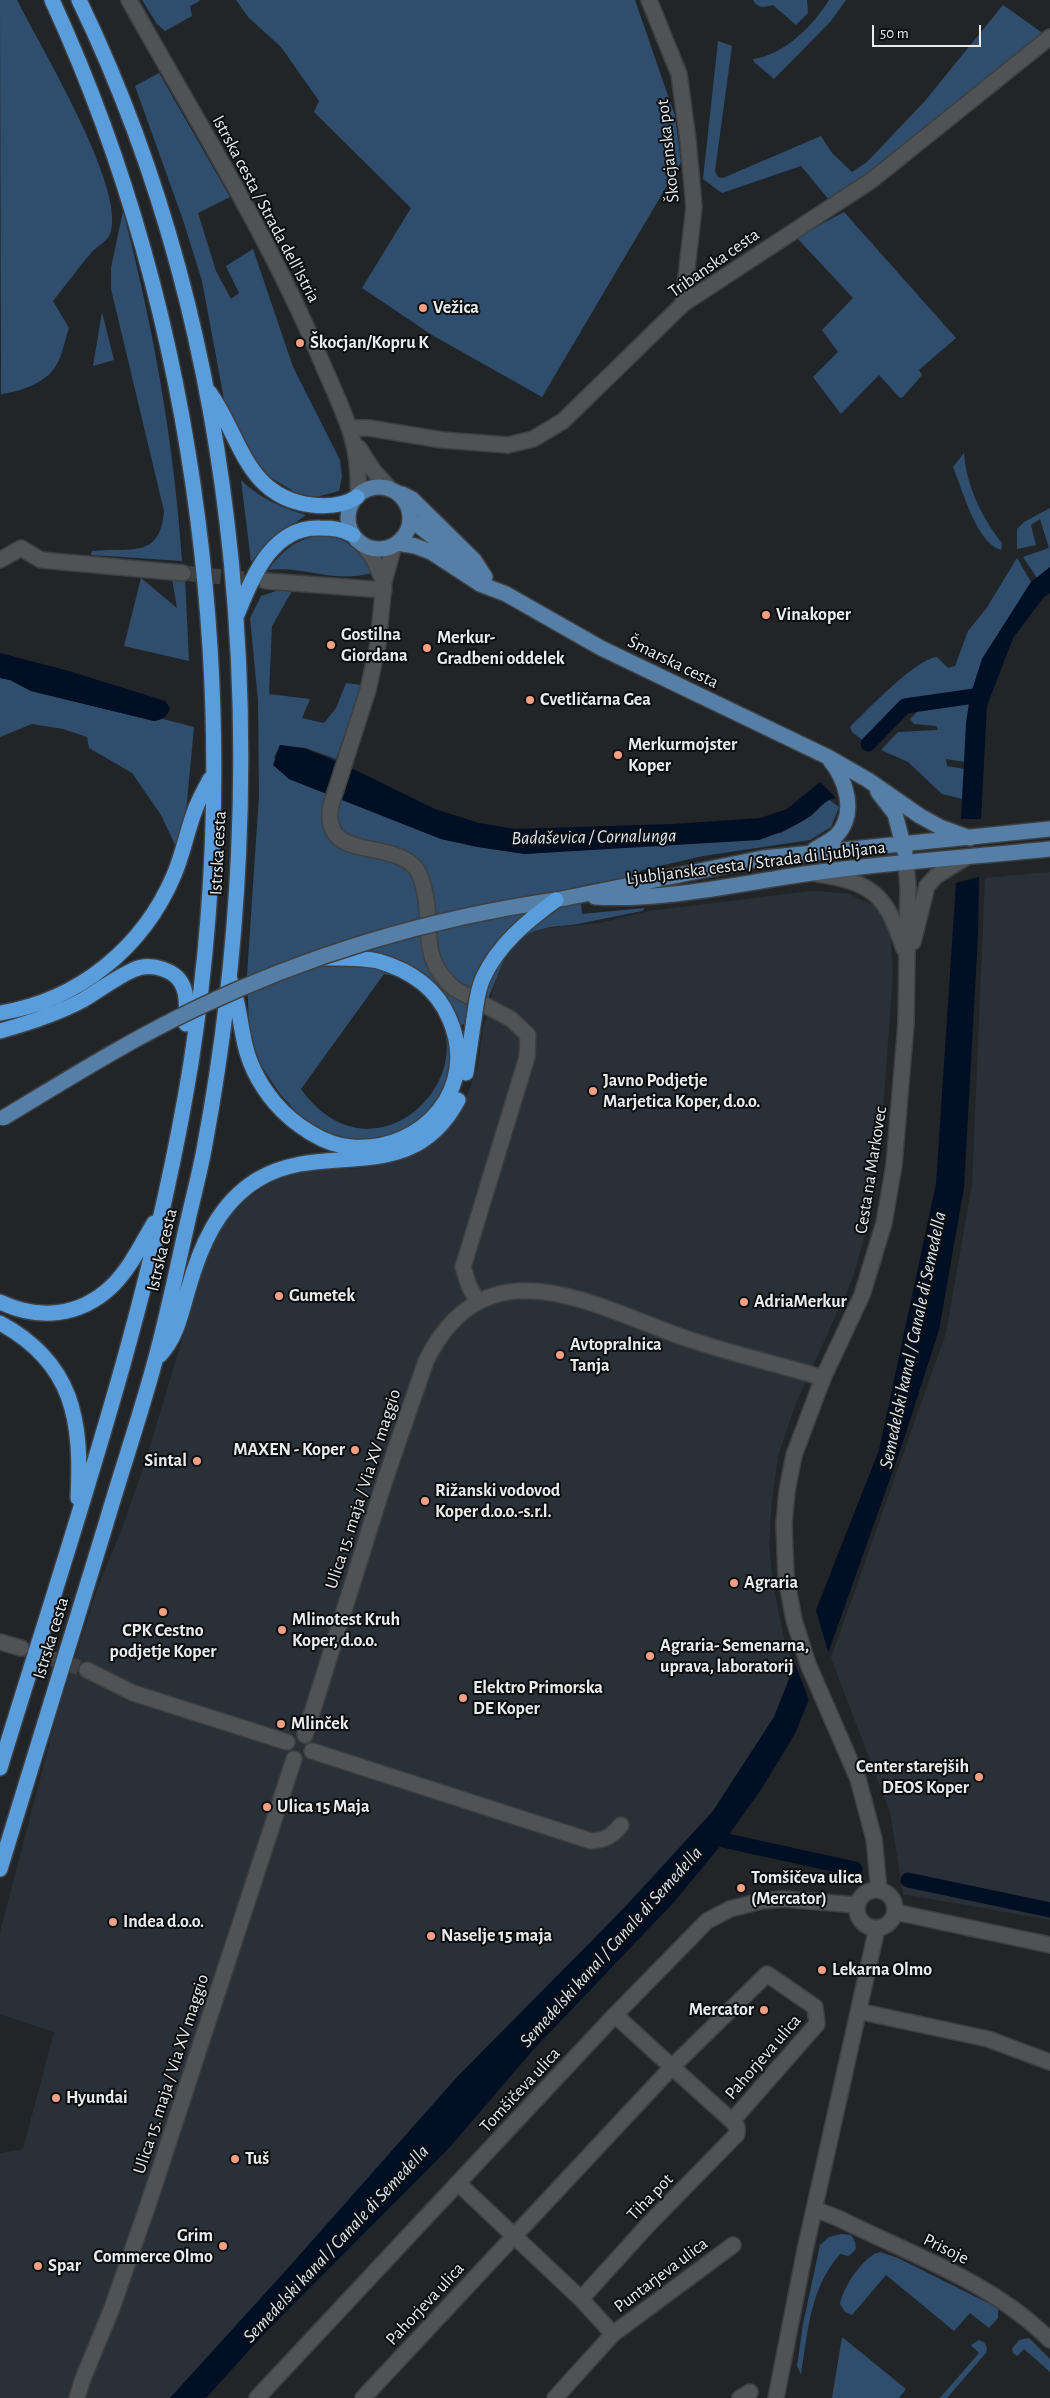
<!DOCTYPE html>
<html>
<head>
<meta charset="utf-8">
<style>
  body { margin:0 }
  #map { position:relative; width:1050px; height:2398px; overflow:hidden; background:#222528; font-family:"Alegreya Sans",sans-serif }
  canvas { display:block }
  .scale { position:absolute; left:872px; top:25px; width:109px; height:22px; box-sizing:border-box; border:2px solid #e9ebed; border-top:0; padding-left:6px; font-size:15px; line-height:18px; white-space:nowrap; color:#e9ebed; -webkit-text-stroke:4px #0d0e10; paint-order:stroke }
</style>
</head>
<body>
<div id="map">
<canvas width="1050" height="2398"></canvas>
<div class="scale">50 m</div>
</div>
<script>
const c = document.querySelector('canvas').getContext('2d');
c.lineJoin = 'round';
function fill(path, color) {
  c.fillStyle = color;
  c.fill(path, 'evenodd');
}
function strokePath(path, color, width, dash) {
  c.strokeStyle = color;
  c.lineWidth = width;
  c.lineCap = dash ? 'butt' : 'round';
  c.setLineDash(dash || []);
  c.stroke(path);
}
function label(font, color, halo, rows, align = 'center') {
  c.font = font + ' "Alegreya Sans",sans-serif';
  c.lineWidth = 4;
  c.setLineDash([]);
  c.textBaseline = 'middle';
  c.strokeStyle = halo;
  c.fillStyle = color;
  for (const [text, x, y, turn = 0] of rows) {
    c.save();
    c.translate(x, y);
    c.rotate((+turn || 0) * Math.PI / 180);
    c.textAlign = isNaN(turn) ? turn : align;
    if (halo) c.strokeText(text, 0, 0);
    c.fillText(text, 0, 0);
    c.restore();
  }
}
const built = new Path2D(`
  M1050 872V1920L903 1894 890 1812 831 1658 946 1333 972 1184 985 878Z
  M810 891 847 893 875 906 883 920 890 928 893 974 880 1153 870 1217 853 1278 796 1403 778 1456 772 1501 769 1543 773 1584 784 1638 794 1666 774 1717 713 1811 170 2398H0V2153L23 2149 54 2032 0 2014V1932L57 1714 98 1586 120 1534 145 1463 201 1276 215 1236 236 1206 273 1181 292 1174 317 1170 362 1168 400 1161 443 1134 461 1110 478 1067 482 1033 499 966 513 948 524 937 539 929 600 923 649 911Z`);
const green = new Path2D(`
  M0 0H17C40 46 124 185 111 231 108 242 98 245 91 253 78 268 66 285 53 301L69 328C65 339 63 352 58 362 48 383 22 391 1 394Z
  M142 0H199L200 1 190 6 192 16 165 31 157 24Z
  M236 0H635L675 116 681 162 542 397 432 335 362 288 411 208 314 112 319 101 281 47 248 17Z
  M753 0H807L808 13 796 25 773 5C765 7 758 9 753 0Z
  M829 0H846L831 21 774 79 754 62 753 59C784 55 813 26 829 0Z
  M1003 5 1044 34 910 144 830 201 801 166 722 193 703 179 718 41 732 46 715 171 718 177 723 178 821 136 832 153 852 172 867 162 924 102Z
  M159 73 230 197 198 213 216 271 231 299 239 293 226 266 253 249 293 367 340 460 342 476 339 491 316 497 298 494 260 471 225 405 202 281 183 220 135 86Z
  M123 211C153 325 174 443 182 561L91 555 92 551C130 547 160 560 164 511L111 289V268Z
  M844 212 956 338 919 370 922 375 903 397 900 398 879 375 841 414 813 377 838 352 822 330 853 298 798 239 805 233Z
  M102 312 114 360 93 366Z
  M964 453C966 485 982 518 1002 543L1001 550C977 544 962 489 953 467Z
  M241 480C261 499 280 507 306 515L268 543 251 562Z
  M1050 508V567L1037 578 1023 557 1049 548 1040 519 1031 525 1036 545 1017 549V529L1024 522Z
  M324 535C347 536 362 554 372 573 333 584 304 565 268 570 285 548 296 539 324 535Z
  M1017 558 1031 582 982 659 965 762 946 759 947 766 965 769 963 799 942 794 908 762 881 750 898 732 938 730 936 726 914 724 910 719 920 709 917 699 910 697 900 705 865 742 852 732 850 727C867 711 915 659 937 657L948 668 955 666 968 631 986 609Z
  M141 578 177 608 172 579 185 578 189 661 124 646Z
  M282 589 292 591 272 626 269 694 310 699 302 718 324 723 336 708 346 683 362 685 336 759 306 748 280 745 274 757 289 779 441 839 478 847 525 854 781 833 811 816 828 799 839 807 831 827 810 840 703 856 642 870 635 876 579 886 582 914 645 908 642 911C620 915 599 920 578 924 559 927 539 925 523 938 493 961 498 996 474 1018 470 1023 460 1025 454 1028L448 1076 442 1095 431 1111 395 1137 355 1141 332 1135 315 1127 301 1117 280 1094 258 1061 249 1029 247 975 259 796 258 701 250 618 261 596ZM384 974C400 976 411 984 423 995 499 1066 376 1194 301 1089Z
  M0 678 10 680 31 691 154 721 163 719 194 727 186 812 177 849 161 815 132 773 89 748 87 737 63 729 32 724 0 737Z
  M841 2234 851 2235 855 2242 856 2249 849 2256 840 2254C810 2288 808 2331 801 2374L797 2366 803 2324 820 2245 829 2237Z
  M880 2252 898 2258 998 2308V2318L989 2328 970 2313 954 2331 886 2275 852 2315 845 2312 840 2304C842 2289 864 2255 880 2252Z
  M842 2337 906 2389 899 2398H832Z
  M1029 2338 1050 2359V2372L1024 2349 1017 2356 1013 2353 1012 2349 1019 2340Z
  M979 2340 984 2342 987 2348 986 2353 947 2398H940L979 2353 971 2345Z`);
const water = new Path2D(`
  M1050 567V593L1044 597 1013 638 987 706 981 819H961L966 723 970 696 982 659 1031 582Z
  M0 653 69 671 165 701 170 708C167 717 163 719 154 721L31 691 10 680 0 678Z
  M280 745 306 749 345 765 435 809 479 823 515 829 673 824 760 818 787 809 820 782 836 798C823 800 820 809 810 816 795 827 776 834 759 840L525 854 478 847 441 839 289 779 273 765Z
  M979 877 978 936 964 1188 939 1330 902 1445 831 1645 795 1734 762 1788 726 1839 674 1902 533 2050 450 2147 263 2335 206 2398H170L288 2268 457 2077 628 1904 713 1811 774 1717 879 1450 936 1184 956 883Z`);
const pier = new Path2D(`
  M815 1607 829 1655 810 1703 794 1661Z`);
const canal = new Path2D(`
  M868 744 905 706 981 695 985 686
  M709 1837 855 1869
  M908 1880 1050 1910`);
const minorTunnel = new Path2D(`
  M183 573 264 581
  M21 1648 87 1670`);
const minor = new Path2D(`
  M129 0C196 120 270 238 323 365 343 412 361 442 358 495
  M649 0 679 74 688 140 694 207 683 304
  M350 428H369L442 440 508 445 533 439 563 421 683 304 872 180 1050 37
  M359 448 373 470 391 490
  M362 544 372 556 384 582
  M394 545 384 582 378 644 368 690 331 805C320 864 394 837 417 870 423 879 424 889 426 899 431 936 422 962 455 989L511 1019 528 1035 527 1057 463 1267 469 1286 478 1302
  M0 560 21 548 41 560 183 573
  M266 581 384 590
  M818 874C875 883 886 896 904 949
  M913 942 927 886 936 876 965 858
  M0 1642 21 1648
  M87 1670 133 1693 287 1742
  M305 1735 384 1483 426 1361C487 1238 594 1307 688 1339 732 1354 778 1364 823 1378
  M312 1751 591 1841C606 1840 612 1836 621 1825
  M879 1890 874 1839 858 1779 808 1664 794 1620 786 1577 784 1523 787 1491 794 1455 823 1378 862 1295 884 1223 894 1165 906 1024 908 887 906 863
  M857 1909a19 19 0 1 1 38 0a19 19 0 1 1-38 0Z
  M895 1912 1050 1945
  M867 2013 988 2039 1050 2062
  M459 2184 581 2299 613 2334
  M815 2209 840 2219C912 2255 992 2282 1050 2340
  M581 2299 648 2225 737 2134V2127L732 2121 672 2067 767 1974 815 2007 817 2024 732 2121
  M77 2398 82 2381 112 2308 148 2205 294 1759
  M257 2398 615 2015 707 1921 730 1909 761 1901 783 1899 857 1905
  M363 2398 672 2067 615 2015
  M555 2398 613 2334 733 2245
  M740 2398 750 2392
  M776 2398 805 2250 877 1928`);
const major = new Path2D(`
  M348 518a31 31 0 1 1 62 0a31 31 0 1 1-62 0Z
  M402 494 412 499 474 560 485 577
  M410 519 467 563
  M397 543 415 546 431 552 480 584 506 594 601 648 828 757 868 780 920 816 940 827 970 838
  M878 792 895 814 905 852
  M814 850C821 845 831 841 837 835 857 813 846 780 830 760
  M595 897C668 901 740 883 812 873 891 862 971 857 1050 849
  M556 900 763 858 1050 829`);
const highway = new Path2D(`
  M209 392C241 436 245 497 312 505 328 507 343 506 357 497
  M236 617C252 579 271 526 320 528 333 528 342 529 353 535
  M230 980C238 998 239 1016 243 1035 247 1060 259 1084 275 1103 293 1124 325 1146 352 1147 424 1152 480 1087 449 1018 436 987 409 970 378 961 360 957 339 958 321 958
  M0 1013C79 1000 143 948 174 875 183 854 187 831 195 810 199 799 205 789 210 779
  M0 1031C29 1023 57 1014 83 1000 100 990 115 978 133 970 150 962 178 969 184 989 188 1000 186 1013 186 1024
  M466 1073 474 1019
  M0 1302C38 1320 79 1317 111 1287 129 1270 141 1245 154 1223
  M0 1323C74 1363 82 1421 78 1498
  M160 1355C177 1337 181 1313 188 1290 200 1247 218 1204 257 1180 325 1138 410 1190 458 1100
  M0 1768C71 1535 152 1305 191 1063 246 711 201 324 52 0
  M0 1869C35 1755 70 1641 105 1527 121 1472 140 1417 155 1361 167 1317 176 1273 186 1229 192 1201 200 1173 205 1144 275 768 247 348 79 0`);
const majorBridge = new Path2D(`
  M3 1118C66 1080 128 1041 195 1009 308 955 431 918 556 900`);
const highwayBridge = new Path2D(`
  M474 1019C476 1006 477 991 483 978 498 945 527 921 556 900`);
const markers = [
  [423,308,5,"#f39f83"],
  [300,343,5,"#f39f83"],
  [766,615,5,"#f39f83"],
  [331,645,5,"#f39f83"],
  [427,648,5,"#f39f83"],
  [530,700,5,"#f39f83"],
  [618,755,5,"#f39f83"],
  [593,1091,5,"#f39f83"],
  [279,1296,5,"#f39f83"],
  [744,1302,5,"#f39f83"],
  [560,1355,5,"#f39f83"],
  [355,1450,5,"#f39f83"],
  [197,1461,5,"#f39f83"],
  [425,1501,5,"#f39f83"],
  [734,1583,5,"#f39f83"],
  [163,1612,5,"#f39f83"],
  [282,1630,5,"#f39f83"],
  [650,1656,5,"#f39f83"],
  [463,1698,5,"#f39f83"],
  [281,1724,5,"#f39f83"],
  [979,1777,5,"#f39f83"],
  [267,1807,5,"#f39f83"],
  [741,1888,5,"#f39f83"],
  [113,1922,5,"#f39f83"],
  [431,1936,5,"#f39f83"],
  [822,1970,5,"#f39f83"],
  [764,2010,5,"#f39f83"],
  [56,2098,5,"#f39f83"],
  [235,2159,5,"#f39f83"],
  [223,2246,5,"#f39f83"],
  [38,2266,5,"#f39f83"]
];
const streetNames = [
  ["Škocjanska pot",668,151,-96],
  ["Istrska cesta / Strada dell'Istria",266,209,62],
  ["Tribanska cesta",714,263,-35],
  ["Šmarska cesta",673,662,26],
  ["Istrska cesta",218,853,-87],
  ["Ljubljanska cesta / Strada di Ljubljana",756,863,-7],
  ["Cesta na Markovec",871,1170,-81],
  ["Istrska cesta",162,1250,-77],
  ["Ulica 15. maja / Via XV maggio",363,1489,-72],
  ["Istrska cesta",51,1638,-73],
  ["Pahorjeva ulica",763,2057,-49],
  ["Ulica 15. maja / Via XV maggio",171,2074,-72],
  ["Tomšičeva ulica",520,2090,-47],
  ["Tiha pot",650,2197,-46],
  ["Prisoje",946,2249,26],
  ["Puntarjeva ulica",661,2275,-37],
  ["Pahorjeva ulica",425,2304,-47]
];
const poiNames = [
  ["Vežica",433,308],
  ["Škocjan/Kopru K",310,343],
  ["Vinakoper",776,615],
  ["Gostilna",341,635],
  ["Giordana",341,656],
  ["Merkur-",437,638],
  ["Gradbeni oddelek",437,659],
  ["Cvetličarna Gea",540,700],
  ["Merkurmojster",628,745],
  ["Koper",628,766],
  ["Javno Podjetje",603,1081],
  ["Marjetica Koper, d.o.o.",603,1102],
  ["Gumetek",289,1296],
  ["AdriaMerkur",754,1302],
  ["Avtopralnica",570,1345],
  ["Tanja",570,1366],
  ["MAXEN - Koper",345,1450,"right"],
  ["Sintal",187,1461,"right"],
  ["Rižanski vodovod",435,1491],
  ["Koper d.o.o.-s.r.l.",435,1512],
  ["Agraria",744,1583],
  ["Mlinotest Kruh",292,1620],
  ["Koper, d.o.o.",292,1641],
  ["CPK Cestno",163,1631,"center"],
  ["podjetje Koper",163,1652,"center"],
  ["Agraria- Semenarna,",660,1646],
  ["uprava, laboratorij",660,1667],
  ["Elektro Primorska",473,1688],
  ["DE Koper",473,1709],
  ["Mlinček",291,1724],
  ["Center starejših",969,1767,"right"],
  ["DEOS Koper",969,1788,"right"],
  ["Ulica 15 Maja",277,1807],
  ["Tomšičeva ulica",751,1878],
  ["(Mercator)",751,1899],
  ["Indea d.o.o.",123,1922],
  ["Naselje 15 maja",441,1936],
  ["Lekarna Olmo",832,1970],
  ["Mercator",754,2010,"right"],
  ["Hyundai",66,2098],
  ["Tuš",245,2159],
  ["Grim",213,2236,"right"],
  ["Commerce Olmo",213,2257,"right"],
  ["Spar",48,2266]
];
const waterNames = [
  ["Badaševica / Cornalunga",594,837,-1],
  ["Semedelski kanal / Canale di Semedella",913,1340,-78],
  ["Semedelski kanal / Canale di Semedella",611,1947,-48],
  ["Semedelski kanal / Canale di Semedella",336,2244,-47]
];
fill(built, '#293037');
fill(green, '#2f4e6d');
fill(water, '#000f24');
fill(pier, '#222528');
strokePath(canal, '#000f24', 15);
strokePath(minorTunnel, '#404346', 15, [15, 8]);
strokePath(minor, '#3d3f41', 18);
strokePath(major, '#3d3f41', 18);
strokePath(highway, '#3d3f41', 18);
strokePath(minor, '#4f5356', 15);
strokePath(major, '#567fa7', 15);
strokePath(highway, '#5a9ddd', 15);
strokePath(majorBridge, '#3d3f41', 18, []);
strokePath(highwayBridge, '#3d3f41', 18, []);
strokePath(majorBridge, '#567fa7', 15);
strokePath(highwayBridge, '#5a9ddd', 15);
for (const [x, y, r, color] of markers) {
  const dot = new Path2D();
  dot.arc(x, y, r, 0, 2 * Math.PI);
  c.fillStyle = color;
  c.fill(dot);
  strokePath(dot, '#0d0e10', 2);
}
label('18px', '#e9ebed', '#0d0e10', streetNames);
label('bold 18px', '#e9ebed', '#0d0e10', poiNames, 'left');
label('italic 19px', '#d9e6f4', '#0d0e10', waterNames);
</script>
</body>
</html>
